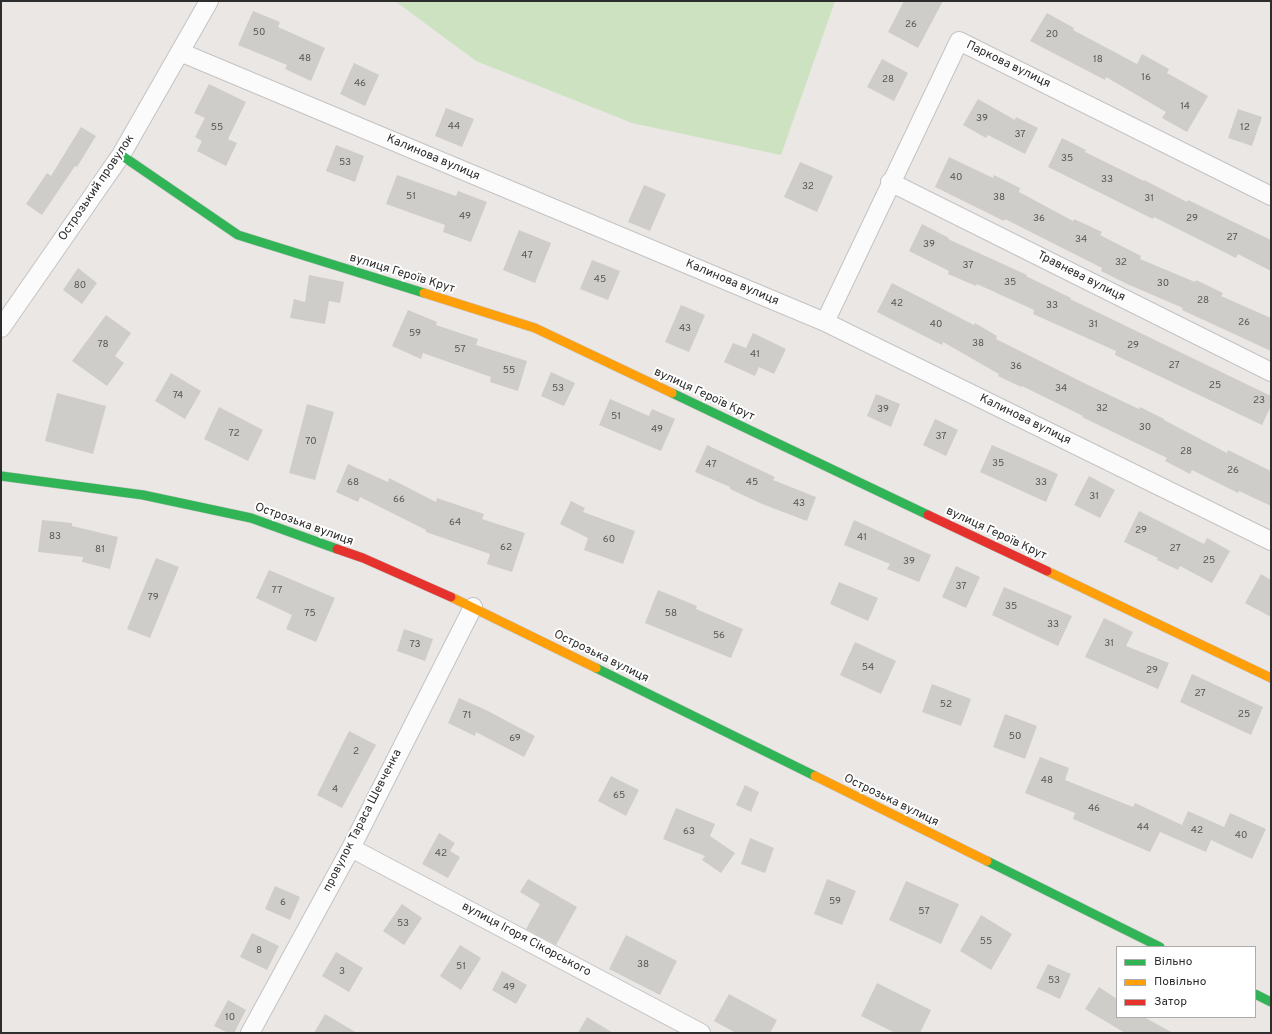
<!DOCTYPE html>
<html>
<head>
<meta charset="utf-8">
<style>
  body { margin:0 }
  #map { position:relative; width:1272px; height:1034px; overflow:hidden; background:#eae7e4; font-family:Overpass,sans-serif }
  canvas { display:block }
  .frame { position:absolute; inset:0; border:2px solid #2d2d2d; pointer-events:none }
  .legend { position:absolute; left:1116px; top:946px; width:140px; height:72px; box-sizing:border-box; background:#fff; border:1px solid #ababab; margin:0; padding:5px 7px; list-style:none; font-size:12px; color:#2d2d2d }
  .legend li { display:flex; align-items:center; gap:8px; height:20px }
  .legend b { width:20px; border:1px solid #ababab }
</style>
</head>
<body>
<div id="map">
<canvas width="1272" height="1034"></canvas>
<div class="frame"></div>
<ul class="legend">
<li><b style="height:5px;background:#30b455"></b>Вільно</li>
<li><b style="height:5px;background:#ff9f0a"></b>Повільно</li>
<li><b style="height:5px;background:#e5322d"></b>Затор</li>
</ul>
</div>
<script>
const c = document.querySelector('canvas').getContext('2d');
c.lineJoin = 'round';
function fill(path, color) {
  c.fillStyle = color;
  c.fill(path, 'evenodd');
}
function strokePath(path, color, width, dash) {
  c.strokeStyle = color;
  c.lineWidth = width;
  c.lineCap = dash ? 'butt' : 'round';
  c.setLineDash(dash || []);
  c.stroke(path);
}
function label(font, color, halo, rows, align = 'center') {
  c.font = font + ' Overpass,sans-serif';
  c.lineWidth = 4;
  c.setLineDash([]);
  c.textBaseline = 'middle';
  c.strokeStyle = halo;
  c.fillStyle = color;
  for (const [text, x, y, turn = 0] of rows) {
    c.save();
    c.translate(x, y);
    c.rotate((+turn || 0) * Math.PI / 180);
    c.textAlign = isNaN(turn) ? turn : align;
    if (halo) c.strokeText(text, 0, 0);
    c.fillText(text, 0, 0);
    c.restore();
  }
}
const green = new Path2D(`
  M395 1H835L781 155 632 123 476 61Z`);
const building = new Path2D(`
  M904 1H943L918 48 888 32Z
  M253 11 280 22 278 27 325 48 311 81 285 69 287 65 238 45Z
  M1047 13 1074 28 1073 30 1137 64 1142 54 1169 69 1167 73 1208 96 1187 132 1162 118 1166 112 1106 77 1105 80 1030 41Z
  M882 59 908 73 894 101 867 87Z
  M354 63 379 75 365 106 340 94Z
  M209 84 246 102 228 139 237 143 226 166 197 151 202 141 195 137 205 118 194 113Z
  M978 99 1015 120 1016 117 1038 128 1025 154 988 135 986 138 963 125Z
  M446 108 474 119 462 147 435 136Z
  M1238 109 1262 117 1252 146 1228 138Z
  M81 127 96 136 77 167 75 166 42 215 26 204 47 173 51 176Z
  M1062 138 1086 150 1085 152 1144 181V180L1187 202 1188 200 1271 240V271L1238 254 1236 258 1154 217 1153 219 1048 167Z
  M336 145 364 156 355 182 326 171Z
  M949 157 993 178 994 175 1020 188 1019 192 1073 221 1074 219 1102 232 1100 235 1141 256 1140 259 1195 282 1196 280 1223 293 1221 296 1271 318V351L1182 310 1183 308 1127 284 1101 271 1102 268 1005 219 1004 221 935 187Z
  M800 162 833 176 817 212 784 197Z
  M397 175 456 196 458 191 487 202 471 242 443 232 445 225 386 204Z
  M644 185 666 194 650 231 628 222Z
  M922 224 949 238 948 239 1027 275 1026 276 1071 298 1070 299 1271 396V406L1262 425 1115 355 1116 351 1033 314 1034 310 977 284 976 286 948 274 949 271 909 251Z
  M519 230 551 243 535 283 503 270Z
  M592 260 620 271 608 300 580 289Z
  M78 268 97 283 82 304 63 290Z
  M309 275 344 282 340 303 329 301 325 324 290 318 294 299 305 302Z
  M892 283 974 325 975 323 997 336 996 339 1086 384 1139 409 1140 407 1164 419V420L1227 453 1228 450 1271 471V506L1239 491 1238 493 1192 470 1190 474 1165 461 1167 458 1082 417 1083 416 1022 386 1021 387 998 376 999 374 943 342 942 345 877 312Z
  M681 305 705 315 689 352 665 342Z
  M408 310 437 322 436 325 478 339 476 345 527 361 518 391 490 382 491 377 423 353 421 359 392 346Z
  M106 315 131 333 115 356 124 363 107 386 72 361Z
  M753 333 786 349 774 374 759 367 755 376 724 362 733 343 746 348Z
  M551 372 575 383 564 406 541 396Z
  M171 373 201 391 185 419 155 401Z
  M57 393 106 406 93 454 45 441Z
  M876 394 900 404 891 427 867 416Z
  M610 399 649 416 652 409 675 419 661 451 599 425Z
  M307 404 334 412 315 480 289 473Z
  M219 407 263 430 248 461 204 439Z
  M935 419 958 430 946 456 923 445Z
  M707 445 775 477 773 480 816 497 807 521 762 504 730 489V487L695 472Z
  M992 445 1058 474 1046 502 980 472Z
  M348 464 388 482 389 478 436 502 437 498 484 514 482 519 525 533 512 572 487 564 490 554 426 532V530L360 497 358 502 336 492Z
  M1089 476 1115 490 1100 518 1074 505Z
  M571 501 585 508 583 512 635 531 623 564 584 550 588 538 560 524Z
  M1139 511 1204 544 1207 538 1230 551 1212 583 1180 566 1178 570 1157 560 1158 558 1124 542Z
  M42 520 72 523V526L118 537 110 569 82 562 83 557 38 552Z
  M854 520 931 555 919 582 887 569 890 564 844 545Z
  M156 558 179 567 150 638 127 629Z
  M956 566 980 577 966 608 942 597Z
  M269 570 335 598 316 642 286 629 292 615 256 598Z
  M1261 574 1271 580V617L1245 603Z
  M839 582 878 598 868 621 830 604Z
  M1004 587 1072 616 1058 646 992 615Z
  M658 590 697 606 696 609 743 629 731 658 645 623Z
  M1104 618 1133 632 1126 646 1169 663 1158 689 1085 657Z
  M404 629 433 639 425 661 397 651Z
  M855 642 896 661 881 694 840 675Z
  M1192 674 1263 707 1251 735 1180 702Z
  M932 684 971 699 961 726 922 712Z
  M459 698 486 710 535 736 524 757 476 732 475 736 448 723Z
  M1005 714 1037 726 1025 759 993 747Z
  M349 731 376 745 342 808 317 795Z
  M1040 757 1069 768 1065 780 1133 807 1135 803 1182 825 1188 811 1224 827 1230 813 1266 829 1252 859 1211 840 1206 852 1160 832 1150 852 1073 819 1075 813 1025 793Z
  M611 776 639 790 626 816 598 801Z
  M745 785 759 792 751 812 736 805Z
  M676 808 715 824 710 836 735 853 721 873 702 860 705 856 663 839Z
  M439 833 455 843 450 851 460 857 448 878 422 864Z
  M750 838 774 848 765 873 741 864Z
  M528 879 577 907 556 945 526 929 540 904 520 892Z
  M827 879 856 891 842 925 814 914Z
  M906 881 959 904 941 944 889 920Z
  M275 886 300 897 290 920 265 909Z
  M402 904 422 918 404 945 383 931Z
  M981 915 1012 934 991 970 960 951Z
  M252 933 279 946 267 970 240 957Z
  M626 935 677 961 660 995 609 969Z
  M460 945 481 958 461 990 440 976Z
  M336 952 363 968 349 992 322 976Z
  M1048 964 1071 974 1060 999 1036 988Z
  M502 971 527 985 516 1004 492 990Z
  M877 983 931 1010 920 1033H895L861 1016Z
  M1099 987 1117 999V1017H1144L1173 1033H1125L1085 1009Z
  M729 994 777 1020 770 1033H736L714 1021Z
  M228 1000 246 1010 234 1033H228L214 1026Z
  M325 1014 357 1033H314Z
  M587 1017 613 1033H578Z`);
const street = new Path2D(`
  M180 52 825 322 1271 541
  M890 182 1271 372
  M825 322 959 41 1271 196
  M1 328 121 155 209 1
  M351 848 701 1033
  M250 1033 351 848 473 607`);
const fast = new Path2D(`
  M121 155 238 235 424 293
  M672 393 928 515
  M1 476 143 495 251 518 337 549
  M596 668 815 776
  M987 861 1160 947
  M1255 994 1271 1002`);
const slow = new Path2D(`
  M424 293 535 328 672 393
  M1047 571 1271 678
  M451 597 596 668
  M815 776 987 861`);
const jam = new Path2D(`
  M928 515 1047 571
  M337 549 363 558 451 597`);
const numberNames = [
  ["26",911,25],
  ["50",259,33],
  ["20",1052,35],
  ["48",305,59],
  ["18",1098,60],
  ["16",1146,78],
  ["28",888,80],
  ["46",360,84],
  ["14",1185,107],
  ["39",982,119],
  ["44",454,127],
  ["55",217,128],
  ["12",1245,128],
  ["37",1020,135],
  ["35",1067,159],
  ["53",345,163],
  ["40",956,178],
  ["33",1107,180],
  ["32",808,187],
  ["51",411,197],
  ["38",999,198],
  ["31",1149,199],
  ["49",465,217],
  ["36",1039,219],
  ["29",1192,219],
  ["27",1232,238],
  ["34",1081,240],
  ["39",929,245],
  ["47",527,256],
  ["32",1121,263],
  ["37",968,266],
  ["45",600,280],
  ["35",1010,283],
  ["30",1163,284],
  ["80",80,286],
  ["28",1203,301],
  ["42",897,304],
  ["33",1052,306],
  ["26",1244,323],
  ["40",936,325],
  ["31",1093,325],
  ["43",685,329],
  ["59",415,334],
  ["38",978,344],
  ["78",103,345],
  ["29",1133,346],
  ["57",460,350],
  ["41",755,355],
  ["27",1174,366],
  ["36",1016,367],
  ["55",509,371],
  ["25",1215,386],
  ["53",558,389],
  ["34",1061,389],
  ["74",178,396],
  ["23",1259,401],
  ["32",1102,409],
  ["39",883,410],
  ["51",616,417],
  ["30",1145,428],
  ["49",657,430],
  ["72",234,434],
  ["37",941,437],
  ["70",311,442],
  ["28",1186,452],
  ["35",998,464],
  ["47",711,465],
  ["26",1233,471],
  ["68",353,483],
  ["45",752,483],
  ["33",1041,483],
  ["31",1094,497],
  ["66",399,500],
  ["43",799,504],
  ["64",455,523],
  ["29",1141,531],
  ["83",55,537],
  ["41",862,538],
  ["60",609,540],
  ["62",506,548],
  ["27",1175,549],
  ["81",100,550],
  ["25",1209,561],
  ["39",909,562],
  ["37",961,587],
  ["77",277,591],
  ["79",153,598],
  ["35",1011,607],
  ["75",310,614],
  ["58",671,614],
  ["33",1053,625],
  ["56",719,636],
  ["31",1109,644],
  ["73",415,645],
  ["54",868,668],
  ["29",1152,671],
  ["27",1200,694],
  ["52",946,705],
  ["25",1244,715],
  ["71",467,716],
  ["50",1015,737],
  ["69",515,739],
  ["2",356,752],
  ["48",1047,781],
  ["4",335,790],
  ["65",619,796],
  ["46",1094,809],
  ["44",1143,828],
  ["42",1197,831],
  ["63",689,832],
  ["40",1241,836],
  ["42",441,854],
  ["59",835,902],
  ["6",283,903],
  ["57",924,912],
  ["53",403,924],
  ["55",986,942],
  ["8",259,951],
  ["38",643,965],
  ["51",461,967],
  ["3",342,972],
  ["53",1054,981],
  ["49",509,988],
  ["10",230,1018]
];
const streetNames = [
  ["Паркова вулиця",1008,65,26],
  ["Калинова вулиця",433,158,23],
  ["Острозький провулок",97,188,-56],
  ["вулиця Героїв Крут",402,274,17],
  ["Травнева вулиця",1081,277,27],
  ["Калинова вулиця",732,283,23],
  ["вулиця Героїв Крут",704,395,25],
  ["Калинова вулиця",1025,420,26],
  ["Острозька вулиця",304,525,20],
  ["вулиця Героїв Крут",996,534,25],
  ["Острозька вулиця",601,657,26],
  ["Острозька вулиця",891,801,26],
  ["провулок Тараса Шевченка",363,821,-63],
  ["вулиця Ігоря Сікорського",526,940,28]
];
fill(green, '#cde2c0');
fill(building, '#cfcdca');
strokePath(street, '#c4c3c3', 20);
strokePath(fast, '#c4c3c3', 10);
strokePath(slow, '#c4c3c3', 10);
strokePath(jam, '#c4c3c3', 10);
strokePath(street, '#fcfbfb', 18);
strokePath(fast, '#30b455', 9);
strokePath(slow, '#ff9f0a', 9);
strokePath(jam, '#e5322d', 9);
label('10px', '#575756', null, numberNames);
label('12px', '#2d2d2d', '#fff', streetNames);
</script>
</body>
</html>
